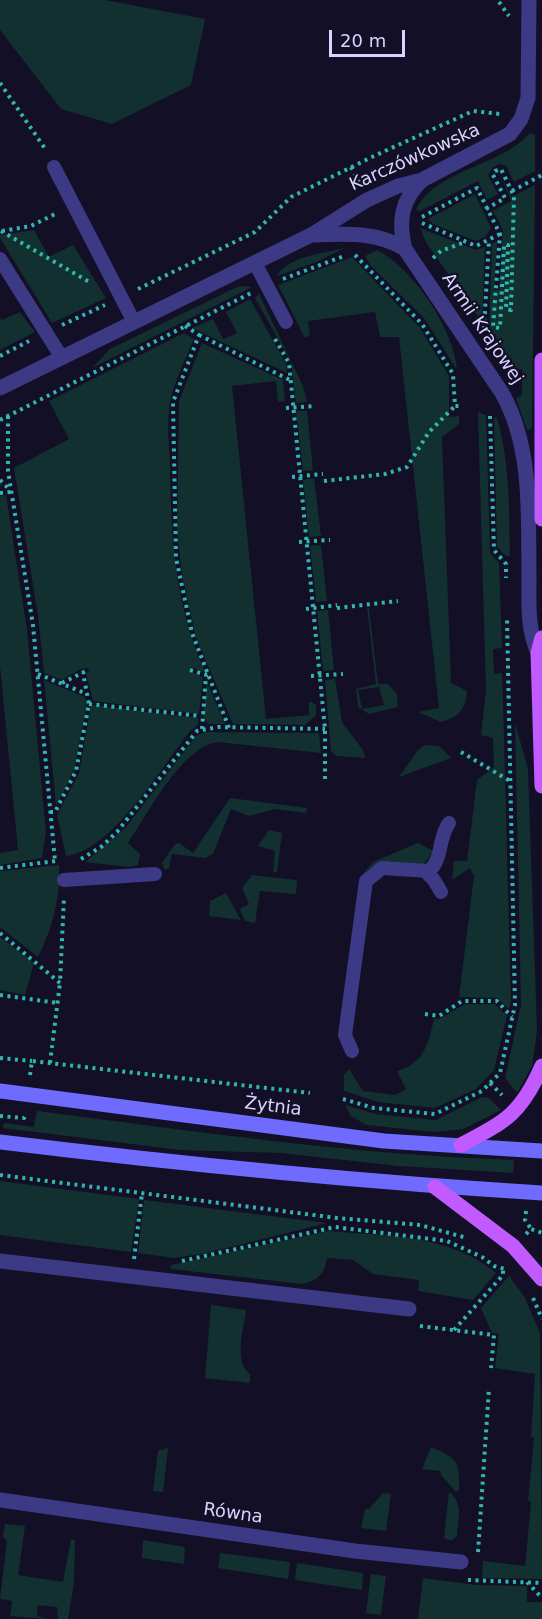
<!DOCTYPE html>
<html>
<head>
<meta charset="utf-8">
<style>
  body { margin:0 }
  #map { position:relative; width:542px; height:1619px; overflow:hidden; background:#130f26; font-family:"DejaVu Sans",sans-serif }
  canvas { display:block }
  .scale { position:absolute; left:329px; top:30px; width:76px; height:27px; box-sizing:border-box; border:3px solid #d9d4ff; border-top:0; padding-left:8px; font-size:18px; line-height:21px; white-space:nowrap; color:#d9d4ff; -webkit-text-stroke:4px #130f26; paint-order:stroke }
</style>
</head>
<body>
<div id="map">
<canvas width="542" height="1619"></canvas>
<div class="scale">20 m</div>
</div>
<script>
const c = document.querySelector('canvas').getContext('2d');
c.lineJoin = 'round';
function fill(path, color) {
  c.fillStyle = color;
  c.fill(path, 'evenodd');
}
function strokePath(path, color, width, dash) {
  c.strokeStyle = color;
  c.lineWidth = width;
  c.lineCap = dash ? 'butt' : 'round';
  c.setLineDash(dash || []);
  c.stroke(path);
}
function label(font, color, halo, rows, align = 'center') {
  c.font = font + ' "DejaVu Sans",sans-serif';
  c.lineWidth = 4.5;
  c.setLineDash([]);
  c.textBaseline = 'middle';
  c.strokeStyle = halo;
  c.fillStyle = color;
  for (const [text, x, y, turn = 0] of rows) {
    c.save();
    c.translate(x, y);
    c.rotate((+turn || 0) * Math.PI / 180);
    c.textAlign = isNaN(turn) ? turn : align;
    if (halo) c.strokeText(text, 0, 0);
    c.fillText(text, 0, 0);
    c.restore();
  }
}
const green = new Path2D(`
  M0 0H105L205 19 191 85 112 124 61 109 0 30Z
  M530 133 535 134V171L514 182 506 166 500 164 493 167 488 175 498 194 487 200 478 181 420 211 416 210C434 170 502 166 530 133Z
  M500 174 511 197 535 185 532 427 530 430H527L516 398 522 395V369H511L489 332 492 243 497 241 494 290H499L503 230 493 211 511 201Z
  M475 194 491 228 485 237 476 241 433 224 428 219Z
  M420 228 476 250 485 247 482 322 427 244Z
  M34 230 49 257 73 245 106 298 52 323 0 238V235Z
  M345 248 316 262 277 276C287 256 325 253 345 248Z
  M377 250C413 268 455 331 457 370L424 318 370 265 365 256Z
  M352 257 420 328 449 376V417L459 416V424L442 437 451 683 467 691C466 710 458 717 441 722L418 712 439 708 399 337H380L375 312 308 321 310 335 305 338 278 285Z
  M246 286 252 287 92 368 110 349 237 287Z
  M259 294 303 386 307 402 296 403 291 362 255 298Z
  M250 299 286 364 287 373 192 328 213 319 223 339 237 333 226 312Z
  M20 312 35 332 0 350V318L2 320Z
  M184 333 194 339C186 358 176 378 171 398 166 419 169 442 170 462 171 538 174 602 205 672L190 667 191 672 203 677 199 714 93 701 86 673 89 672 88 668 79 670 62 680 44 673 38 616 14 468 69 439 49 401Z
  M202 343 283 380 285 401 278 402 276 381 232 386 266 719 309 715V702H312L316 705V715L305 725 233 724 196 638 182 575 177 531 179 401Z
  M296 411H307L313 470 303 471Z
  M478 412 486 415 490 553 499 563 502 648 493 649 494 674 502 673 503 702 511 1002 509 1009 497 998 459 997 474 876 470 868 452 880 454 861H467L477 780 494 767 493 738 481 735 486 691Z
  M494 417 497 418C510 463 509 509 510 556H506L497 547Z
  M314 478 321 536 309 537 303 480Z
  M6 495 27 630 46 832 42 858 0 865V853L18 850 0 666V496Z
  M321 545 327 601 316 602 310 546Z
  M367 608H369L378 684H388L397 694 398 707 369 714 358 707 356 689 376 684ZM379 687 384 705 362 709 358 690Z
  M328 610 334 670 323 671 317 611Z
  M335 679 342 722 363 750 365 758 336 756 331 751 325 680Z
  M44 680 85 697 87 705 74 770 56 806Z
  M207 682 225 724H208L203 715Z
  M91 705 198 718V725L190 731C162 767 111 852 66 856L57 815 79 773Z
  M515 723 528 769 537 1031 532 1066 517 1093 505 1078 521 1005Z
  M205 732 319 733 321 753 218 742C182 746 148 814 128 843L140 854 138 865 128 867 85 862 126 827 196 736Z
  M425 745 439 746 451 758 399 777 418 750Z
  M230 798 307 808 306 813 275 809 249 816 231 809 213 854 205 858 172 854 169 868 165 870 162 863 175 844 179 843 193 853Z
  M269 830 282 833 277 872H273L275 851 258 846Z
  M418 843 433 851 424 864C399 863 376 857 359 878L373 862Z
  M59 865C61 896 53 927 38 957L0 927V871Z
  M252 875 297 880 296 894 260 891 255 923 245 921 240 909 249 904 242 888Z
  M226 893 241 920 209 916 210 901Z
  M0 937 34 963 25 995 0 990Z
  M465 1004H495L507 1016 494 1070 476 1089 435 1108 378 1102 344 1091V1075L349 1069 363 1091 395 1095 406 1089 397 1071C424 1063 428 1045 434 1019H439Z
  M482 1097 489 1098 501 1110 463 1129 434 1132 366 1125 351 1116 345 1105 376 1114 436 1120Z
  M37 1111C195 1131 354 1155 514 1160L513 1173 399 1166 281 1153 180 1150 3 1128 4 1123 34 1127Z
  M0 1181 139 1199 131 1252 0 1235Z
  M144 1200 327 1223 207 1253 174 1258 138 1253Z
  M328 1231C385 1236 450 1234 496 1273L473 1300 418 1291 419 1280 373 1274 353 1260 327 1258C325 1274 318 1280 302 1284L171 1269V1265Z
  M509 1276 524 1296 540 1333 542 1579 482 1578 483 1561 525 1566 531 1502 528 1501 534 1438 531 1437 535 1374 495 1368 499 1334 492 1333 481 1308Z
  M211 1305 246 1310C244 1328 233 1362 250 1374V1383L205 1378Z
  M431 1447C458 1458 460 1462 459 1491H455L441 1475V1471L422 1469Z
  M168 1448 163 1492 153 1491 158 1451Z
  M449 1492C464 1503 458 1519 457 1536L451 1541 444 1538Z
  M383 1493 391 1494 386 1531 361 1528 365 1509H369Z
  M5 1524 25 1526 18 1575 63 1582 71 1539 75 1540 74 1583 68 1619H58L57 1607 38 1605 37 1616 48 1619 10 1616 12 1601 0 1599 7 1541 3 1537Z
  M143 1540 185 1547 184 1564 142 1558Z
  M220 1553 290 1562 288 1579 218 1568Z
  M297 1563 363 1573 362 1590 295 1580Z
  M371 1574 386 1576 381 1615 366 1613Z
  M423 1578 476 1585 527 1586V1602H542V1619H418Z`);
const path = new Path2D(`
  M499 2 509 16
  M0 83 46 150
  M351 167 359 182
  M512 191 542 175
  M422 217 477 188 500 234 493 327 500 328 504 245H508L506 309 511 310 514 196 501 169 495 171 493 175 505 198 486 209
  M422 223 476 246 500 234
  M1 231 91 283
  M2 231 31 226 57 213
  M355 255 422 324 453 374 455 406H459
  M433 258 441 251 465 242
  M283 279 344 256
  M138 289 255 232 291 197 374 156 473 111 500 114
  M62 325 105 305
  M185 326 199 335 173 402 176 558 192 633 229 728
  M484 329 489 241
  M199 335 290 380
  M275 339 289 363 325 729V782
  M0 356 29 341
  M286 408 316 406
  M8 416V471L33 625 55 861
  M490 416 494 550 506 564V578
  M0 420 251 293
  M292 477 323 474
  M0 480 10 490
  M324 481 385 474 407 467 429 432 455 406
  M0 493 11 492
  M299 542 330 540
  M337 608 398 601
  M306 609 337 605
  M190 670 207 675
  M38 674 87 694
  M311 676 343 674
  M62 683 88 670
  M89 704 201 716
  M202 729 206 675
  M461 752 510 781
  M50 812H55L76 771 89 704 83 673
  M81 859 101 847 117 832 197 731 218 727 325 729
  M0 868 56 861
  M0 933 60 983 64 897
  M0 995 58 1003
  M425 1014 439 1016 462 1001H497L512 1017
  M0 1058 32 1061
  M50 1063 60 983
  M30 1075 32 1061 310 1093
  M490 1083 502 1095
  M343 1099 374 1108 435 1114 482 1091 500 1073 515 1005 507 619
  M0 1116 24 1118 25 1113
  M0 1175 337 1218 420 1225 467 1238
  M526 1211 525 1220 531 1229
  M526 1234 531 1229 542 1233
  M134 1259 142 1193
  M182 1261 335 1227 447 1241 482 1257 494 1266 505 1269
  M533 1298 542 1319
  M420 1326 494 1335 491 1368
  M454 1330 503 1275V1269
  M478 1552 489 1388
  M468 1580 542 1583
  M527 1582 542 1598`);
const lane = new Path2D(`
  M54 167 134 322
  M0 259 62 358
  M255 263 286 322
  M425 871 434 880 441 892
  M64 880 155 874
  M352 1051 345 1035 366 881 382 868 429 871C443 859 438 838 449 823`);
const street = new Path2D(`
  M422 180C401 200 398 222 405 249L502 393C533 448 528 516 529 577 529 604 527 628 538 653
  M312 235C344 234 376 231 405 249
  M0 388 311 235 367 200 398 186 422 180 510 134 521 119 528 98 529 0
  M0 1261 409 1309
  M0 1500 355 1551 461 1562`);
const secondary = new Path2D(`
  M0 1091 384 1141 542 1151
  M0 1142C180 1164 361 1182 542 1193`);
const primary = new Path2D(`
  M542 360V519
  M542 638 538 653 542 786
  M461 1145C506 1121 521 1114 542 1066
  M435 1187 513 1246 542 1279`);
const streetNames = [
  ["Karczówkowska",415,158,-24],
  ["Armii Krajowej",482,329,56],
  ["Żytnia",273,1107,7],
  ["Równa",233,1514,8]
];
fill(green, '#12302f');
strokePath(path, '#2fb8b0', 4, [3, 4.5]);
strokePath(lane, '#3d3a85', 14);
strokePath(street, '#3d3a85', 15);
strokePath(secondary, '#6f6bff', 15);
strokePath(primary, '#c25bff', 15);
label('18px', '#d9d4ff', '#130f26', streetNames);
</script>
</body>
</html>
